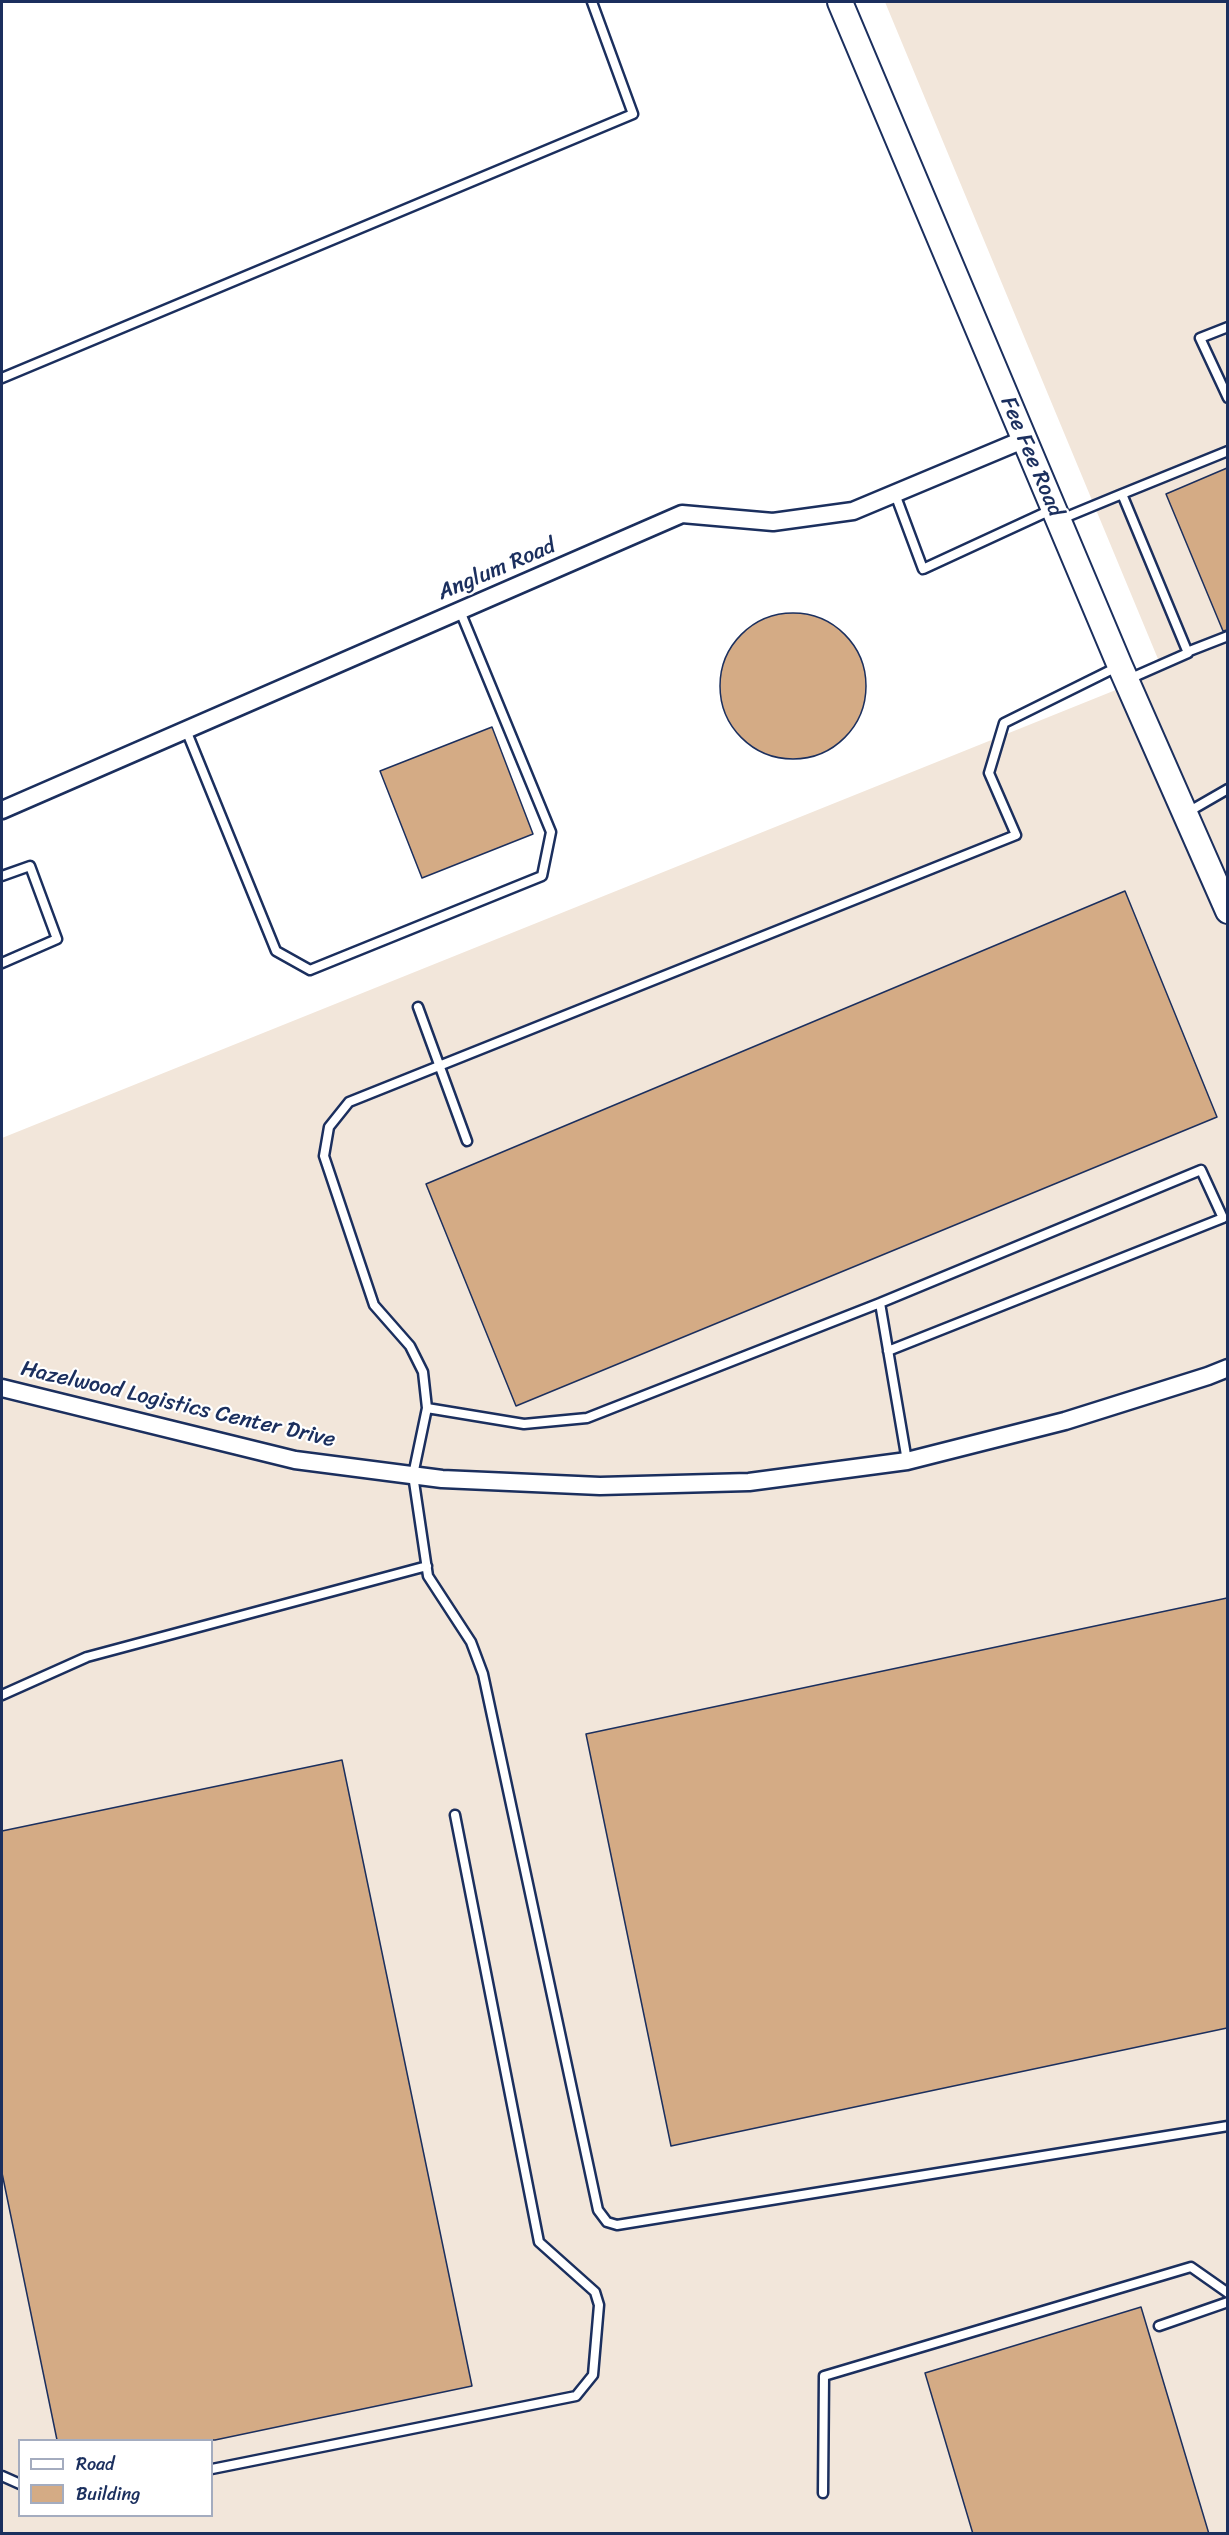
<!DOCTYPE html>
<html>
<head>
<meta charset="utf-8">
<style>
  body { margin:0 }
  #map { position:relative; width:1229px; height:2535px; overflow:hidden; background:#fff; font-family:Sriracha,sans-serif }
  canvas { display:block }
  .frame { position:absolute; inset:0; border:3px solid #1b2f5e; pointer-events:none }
  .legend { position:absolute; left:18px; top:2439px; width:195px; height:78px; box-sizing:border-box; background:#fff; border:2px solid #a4acbf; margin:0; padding:8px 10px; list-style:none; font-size:18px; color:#1b2f5e }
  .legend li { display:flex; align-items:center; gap:12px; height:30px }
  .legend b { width:30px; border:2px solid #a4acbf }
</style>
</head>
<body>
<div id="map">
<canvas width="1229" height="2535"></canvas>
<div class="frame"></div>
<ul class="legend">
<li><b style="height:8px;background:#fff"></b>Road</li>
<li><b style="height:16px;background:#d4ab85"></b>Building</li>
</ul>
</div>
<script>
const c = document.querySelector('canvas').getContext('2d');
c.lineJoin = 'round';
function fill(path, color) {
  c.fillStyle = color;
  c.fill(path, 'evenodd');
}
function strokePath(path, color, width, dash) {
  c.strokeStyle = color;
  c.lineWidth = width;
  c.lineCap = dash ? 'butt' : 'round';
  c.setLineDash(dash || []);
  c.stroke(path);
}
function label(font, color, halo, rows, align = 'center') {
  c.font = font + ' Sriracha,sans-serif';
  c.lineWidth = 4.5;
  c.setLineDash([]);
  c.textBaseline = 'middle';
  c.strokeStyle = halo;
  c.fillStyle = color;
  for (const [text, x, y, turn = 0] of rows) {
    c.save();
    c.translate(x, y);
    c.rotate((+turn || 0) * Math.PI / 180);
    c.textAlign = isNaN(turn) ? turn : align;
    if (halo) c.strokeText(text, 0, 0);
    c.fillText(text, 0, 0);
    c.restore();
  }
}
const built = new Path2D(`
  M885 2H1227V2533L2 2534V1138L1163 671ZM20 2440H212V2516H20Z`);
const building = new Path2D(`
  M1227 468V630L1223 631 1166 494Z
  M720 686a73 73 0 1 1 146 0a73 73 0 1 1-146 0Z
  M492 727 533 834 422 878 380 771Z
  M1125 891 1217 1117 516 1406 426 1184Z
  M1227 1598V2028L671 2146 586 1734Z
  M342 1760 472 2386 215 2440H57L2 2173V1831Z
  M1141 2307 1209 2534H973L925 2373Z`);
const lane = new Path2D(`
  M1228 327 1200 338 1228 398
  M2 378 633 114 592 2
  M895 494 923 569 1053 509
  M1122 494 1228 451
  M1059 520 1122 494 1188 653 1129 679
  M1187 652 1228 636
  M1117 667 1004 723 989 773 1016 835 349 1102 329 1127 324 1156 374 1305 410 1346 423 1372 427 1408 413 1475 428 1576 471 1642 483 1674 598 2210 607 2222 617 2225 1228 2126
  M186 730 276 951 310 970 542 876 551 832 460 611
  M1188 812 1228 789
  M2 876 30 866 57 939 2 963
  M418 1007 467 1141
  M880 1303 1201 1170 1223 1218 888 1351
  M427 1408 524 1424 587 1418 880 1303 907 1461
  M2 1695 87 1657 427 1566
  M1159 2326 1228 2302
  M212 2469 576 2396 593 2375 599 2305 595 2292 539 2242 455 1815
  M2 2476 20 2484
  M823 2493 824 2376 1191 2267 1228 2293`);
const street = new Path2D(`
  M2 810 682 514 773 522 853 511 1025 439
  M2 1388 295 1460 442 1479 600 1486 749 1482 907 1461 1065 1421 1208 1376 1228 1368`);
const secondary = new Path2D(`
  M840 2 1120 666 1228 911`);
const streetNames = [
  ["Fee Fee Road",1031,457,67],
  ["Anglum Road",497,570,-23],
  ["Hazelwood Logistics Center Drive",178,1405,13]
];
fill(built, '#f2e6da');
fill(building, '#d4ab85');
strokePath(building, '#1b2f5e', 1.5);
strokePath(lane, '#1b2f5e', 13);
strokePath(street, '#1b2f5e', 21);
strokePath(secondary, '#1b2f5e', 28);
strokePath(lane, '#fff', 8);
strokePath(street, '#fff', 16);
strokePath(secondary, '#fff', 24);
label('22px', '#1b2f5e', '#fff', streetNames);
</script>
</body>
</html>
